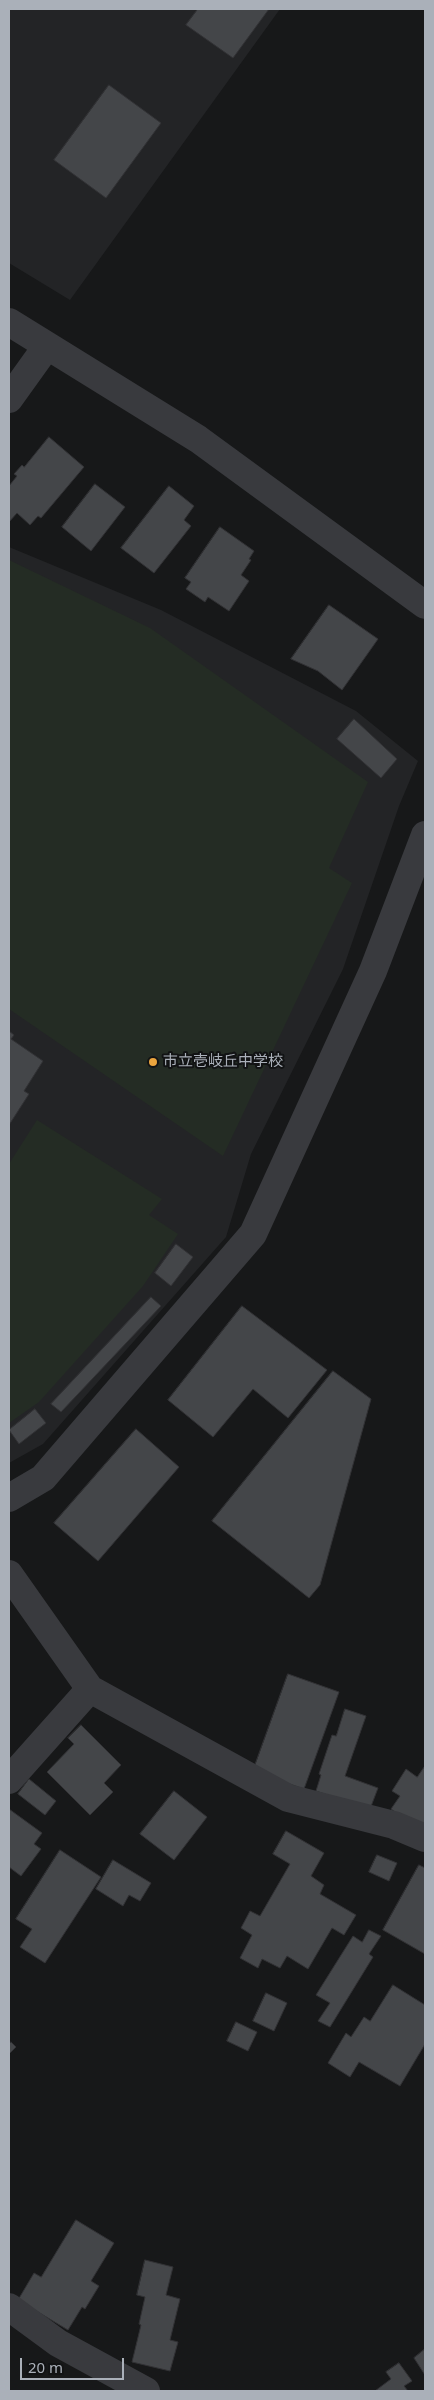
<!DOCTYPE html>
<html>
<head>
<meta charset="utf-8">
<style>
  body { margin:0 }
  #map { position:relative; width:434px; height:2400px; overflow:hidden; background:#171819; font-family:"Noto Sans",sans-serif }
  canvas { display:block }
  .frame { position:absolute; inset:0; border:10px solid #aab0b9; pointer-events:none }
  .scale { position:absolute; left:20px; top:2358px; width:104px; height:22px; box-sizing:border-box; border:2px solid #aab0b9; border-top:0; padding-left:6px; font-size:15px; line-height:18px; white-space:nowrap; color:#aab0b9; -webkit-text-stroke:4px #121314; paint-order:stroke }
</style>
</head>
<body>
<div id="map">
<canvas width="434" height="2400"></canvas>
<div class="frame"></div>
<div class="scale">20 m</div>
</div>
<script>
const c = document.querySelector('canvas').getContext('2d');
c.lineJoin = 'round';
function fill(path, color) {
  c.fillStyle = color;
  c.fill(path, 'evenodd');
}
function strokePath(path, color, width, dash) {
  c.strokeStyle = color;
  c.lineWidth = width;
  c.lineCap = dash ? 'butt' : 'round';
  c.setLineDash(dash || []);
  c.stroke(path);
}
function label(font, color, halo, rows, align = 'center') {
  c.font = font + ' "Noto Sans","Noto Sans JP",sans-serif';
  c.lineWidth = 4;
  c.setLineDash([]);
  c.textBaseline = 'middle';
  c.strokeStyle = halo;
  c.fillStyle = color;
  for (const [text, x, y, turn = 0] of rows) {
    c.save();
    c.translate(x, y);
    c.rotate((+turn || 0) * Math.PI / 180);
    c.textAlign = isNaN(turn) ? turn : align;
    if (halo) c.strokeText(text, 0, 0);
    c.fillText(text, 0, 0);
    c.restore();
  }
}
const built = new Path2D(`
  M9 9H280L70 300 9 263Z
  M9 547 161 610 356 711 418 761 399 806 343 969 251 1154 226 1237 43 1444 9 1463Z`);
const green = new Path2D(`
  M9 560 150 628 368 782 329 868 352 883 223 1156 9 1009Z
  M37 1120 162 1199 149 1215 178 1234 143 1286 39 1402 9 1423V1164Z`);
const building = new Path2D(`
  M198 9H269L233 58 186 25Z
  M109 85 161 123 106 198 54 160Z
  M49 437 84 467 41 518 38 516 30 525 17 513 9 522V486L17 476 14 474 22 465 24 467Z
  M95 484 125 507 91 551 62 527Z
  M169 486 194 506 184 520 191 526 154 573 121 548Z
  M220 527 254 551 249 559 251 560 241 575 249 581 229 611 208 597 205 602 186 589 191 582 185 578Z
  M329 605 378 639 342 690 318 671 291 659Z
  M354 719 397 759 381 778 337 739Z
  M9 1031 14 1035 11 1039 43 1061 24 1091 29 1094 9 1125Z
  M176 1244 193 1257 171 1286 155 1273Z
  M151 1297 161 1306 61 1412 51 1404Z
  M242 1306 327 1370 288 1418 253 1389 213 1437 168 1400Z
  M333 1371 371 1399 320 1585 309 1598 212 1521Z
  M35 1409 46 1423 19 1444 9 1430Z
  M136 1429 179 1467 98 1561 54 1523Z
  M288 1674 339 1692 304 1789 253 1771Z
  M345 1709 366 1716 345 1776 378 1788 370 1809 316 1791 321 1775 319 1774 332 1735 336 1736Z
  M81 1725 121 1765 104 1783 113 1792 90 1815 47 1772 74 1744 68 1738Z
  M425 1766V1830L423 1833 391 1809 400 1796 392 1791 406 1769 417 1777Z
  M29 1779 56 1801 45 1815 18 1794Z
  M174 1791 207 1817 174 1860 140 1834Z
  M9 1809 42 1833 34 1844 41 1849 21 1876 9 1867Z
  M286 1831 324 1853 311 1876 324 1885 320 1894 356 1915 344 1935 332 1928 308 1969 287 1956 280 1968 262 1959 258 1968 240 1958 252 1935 241 1928 250 1911 260 1916 290 1864 273 1854Z
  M60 1850 101 1877 45 1963 20 1947 32 1929 16 1919Z
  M377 1855 397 1863 389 1881 369 1872Z
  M113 1860 151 1883 140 1901 129 1895 123 1906 96 1889Z
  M419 1865 425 1868V1954L383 1930Z
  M369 1930 381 1936 369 1954 373 1957 330 2027 318 2021 330 2003 316 1995 353 1936 362 1942Z
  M393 1985 425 2005V2044L400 2086 359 2062 350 2077 328 2063 346 2033 351 2037 364 2017 370 2021Z
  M266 1993 287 2003 274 2031 253 2021Z
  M236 2022 257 2032 248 2051 227 2041Z
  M11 2042 16 2047 9 2054V2044Z
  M76 2220 114 2243 91 2281 99 2286 85 2309 82 2307 68 2330 18 2300 34 2273 41 2277Z
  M145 2260 173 2267 166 2295 180 2299 170 2340 178 2342 170 2371 132 2362 141 2325 139 2324 145 2297 137 2295Z
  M425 2349V2375L414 2358Z
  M399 2363 412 2381 404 2386 408 2391H375L391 2379 386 2372Z`);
const minor = new Path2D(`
  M9 322 198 439 425 605
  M9 399 47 346
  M9 1498 43 1478 253 1234 373 971 425 835
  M9 1574 90 1689 288 1798 394 1825 425 1838
  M9 1780 90 1689
  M9 2307 58 2343 146 2391`);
const markers = [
  [153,1062,5,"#eba53e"]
];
const poiNames = [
  ["市立壱岐丘中学校",163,1062]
];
fill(built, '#232426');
fill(green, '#242c24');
fill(building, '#444649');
strokePath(building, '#323235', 1);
strokePath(minor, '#393a3e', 28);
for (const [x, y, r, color] of markers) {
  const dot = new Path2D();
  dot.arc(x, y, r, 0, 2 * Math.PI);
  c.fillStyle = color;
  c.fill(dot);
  strokePath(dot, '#121314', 2);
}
label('15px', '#aab0b9', '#121314', poiNames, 'left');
</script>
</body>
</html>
